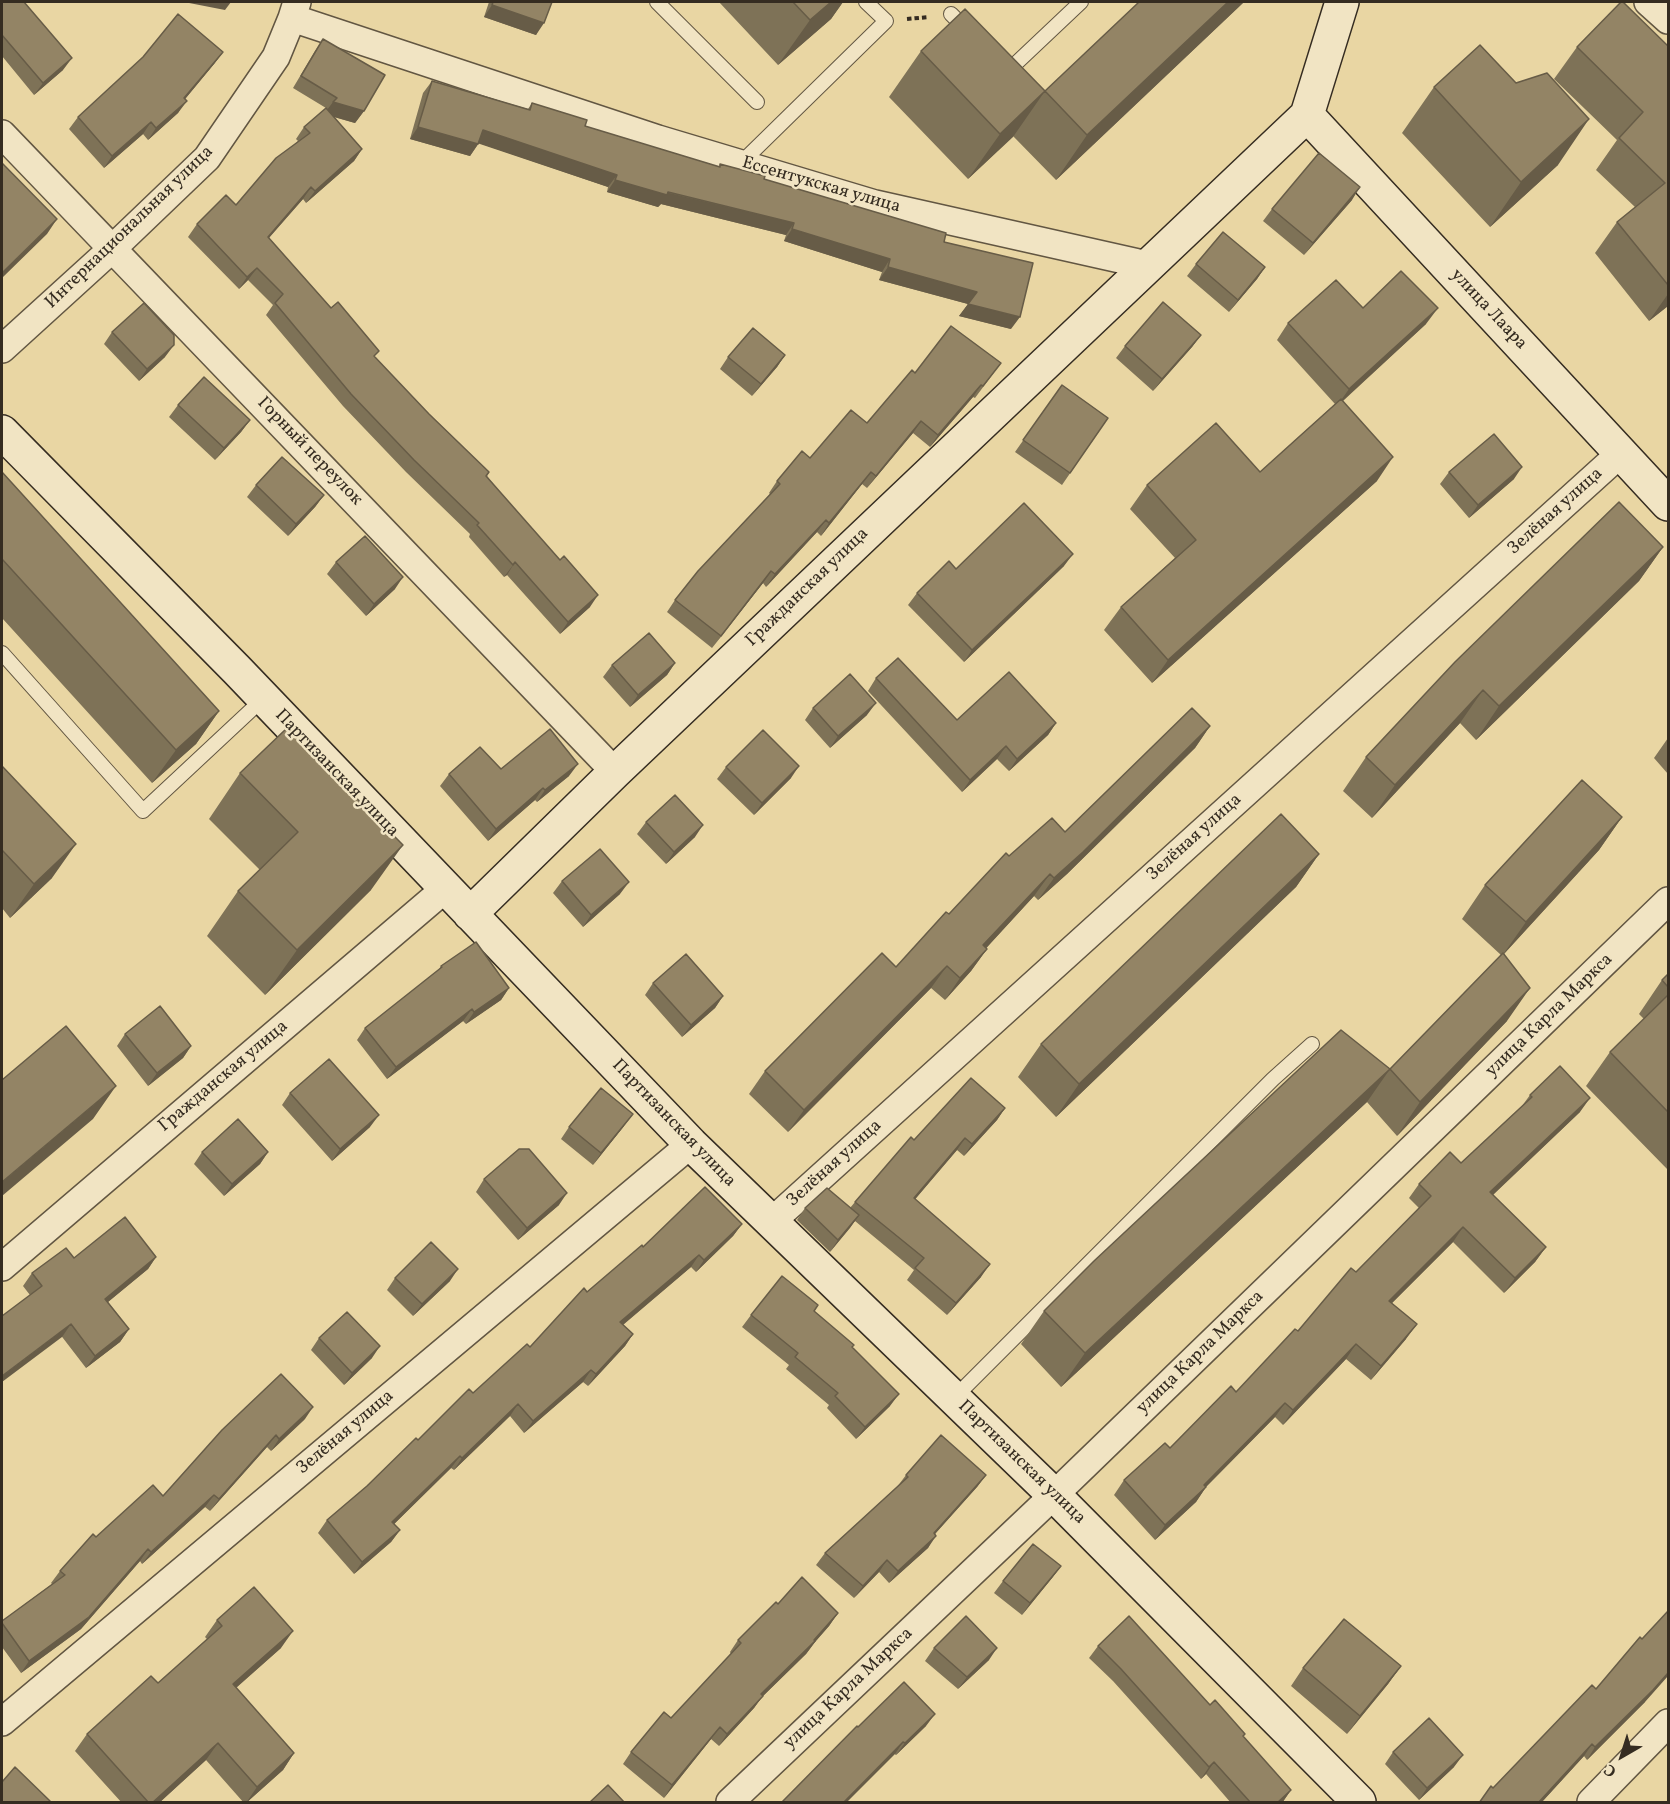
<!DOCTYPE html>
<html>
<head>
<meta charset="utf-8">
<style>
  body { margin:0 }
  #map { position:relative; width:1670px; height:1804px; overflow:hidden; background:#e9d6a3; font-family:Vollkorn,serif }
  canvas { display:block }
  .frame { position:absolute; inset:0; border:3px solid #352c21; pointer-events:none }
  .north { position:absolute; left:1592px; top:1726px; width:60px; height:60px; -webkit-text-stroke:4px #f1e4c3; paint-order:stroke; rotate:219deg; font-size:16px; font-weight:700; line-height:24px; text-align:center; color:#352c21 }
  .north::after { content:''; display:block; margin:auto; width:21px; height:27px; background:#352c21; clip-path:polygon(50% 0,100% 100%,50% 72%,0 100%) }
</style>
</head>
<body>
<div id="map">
<canvas width="1670" height="1804"></canvas>
<div class="frame"></div>
<div class="north">С</div>
</div>
<script>
const c = document.querySelector('canvas').getContext('2d');
c.lineJoin = 'round';
function strokePath(path, color, width, dash) {
  c.strokeStyle = color;
  c.lineWidth = width;
  c.lineCap = dash ? 'butt' : 'round';
  c.setLineDash(dash || []);
  c.stroke(path);
}
function fill(path, color) {
  c.fillStyle = color;
  c.fill(path, 'evenodd');
}
function label(font, color, halo, rows, align = 'center') {
  c.font = font + ' Vollkorn,serif';
  c.lineWidth = 5;
  c.setLineDash([]);
  c.textBaseline = 'middle';
  c.strokeStyle = halo;
  c.fillStyle = color;
  for (const [text, x, y, turn = 0] of rows) {
    c.save();
    c.translate(x, y);
    c.rotate((+turn || 0) * Math.PI / 180);
    c.textAlign = isNaN(turn) ? turn : align;
    if (halo) c.strokeText(text, 0, 0);
    c.fillText(text, 0, 0);
    c.restore();
  }
}
const path = new Path2D(`
  M907 19 929 17`);
const lane = new Path2D(`
  M657 2 757 102
  M951 14 969 32
  M1004 66 1009 70 1081 2
  M741 163 886 21 866 2
  M2 653 143 811 264 698
  M954 1398 1273 1079 1312 1044`);
const street = new Path2D(`
  M1648 2 1668 20
  M292 18 658 139 875 204 1147 265
  M2 134 615 772
  M2 349 113 248 207 158 276 57 292 18 297 2
  M770 1223 1621 453
  M2 1267 446 888
  M2 1722 691 1144
  M730 1802 1054 1495 1668 901
  M1591 1802 1668 1723`);
const secondary = new Path2D(`
  M1307 115 1668 504
  M2 432 237 670 691 1144 1054 1495 1359 1802
  M470 914 615 772 1307 115 1342 2`);
const wall = new Path2D(`
  M2 2 63 70 34 95 2 56Z
  M489 2H552L536 35 484 17Z
  M719 2H843L831 19 778 65Z
  M1139 2H1244L1056 180 1013 136 968 179 889 97 921 51 1045 91Z
  M323 39 364 111 355 123 334 117 362 149 354 161 306 203 303 199 269 238 375 357 429 414 489 472 487 476 590 607 560 634 507 575 504 577 469 537 470 534 406 472 343 406 266 315 273 305 248 280 239 289 188 237 197 224 236 205 298 141 296 139 304 127 326 108 293 88 315 51Z
  M1668 46V306L1649 321 1595 253 1617 222 1635 207 1596 170 1617 140 1554 79 1577 47Z
  M223 52 214 64 185 99 178 113 148 140 143 134 104 168 69 129 78 117Z
  M432 81 528 109 532 103 585 126 719 167 720 164 944 242 1011 329 959 316 968 304 879 280 882 272 784 241 786 235 661 204 658 207 607 192 608 187 479 143 470 156 410 139 423 93Z
  M1434 87 1558 165 1490 227 1402 133Z
  M1352 200 1304 255 1263 221 1272 209Z
  M1196 264 1265 267 1257 279 1229 312 1187 276Z
  M1363 308 1426 324 1343 401 1377 481 1152 683 1104 630 1121 607 1175 558 1130 509 1147 485 1260 472 1335 404 1277 340 1288 323Z
  M112 332 165 357 139 381 104 344Z
  M1201 335 1192 347 1153 391 1116 358 1125 346Z
  M785 355 777 367 752 396 720 369 728 357Z
  M1001 363 975 398 973 397 930 447 913 433 867 488 862 484 821 536 817 532 766 587 763 583 712 648 667 612 675 600 770 494 769 493 777 481 810 458 867 423 915 373Z
  M1062 385 1108 418 1062 485 1015 452Z
  M178 405 250 420 241 432 215 460 169 417Z
  M2 472 219 711 196 744 152 783 2 618Z
  M1449 472 1514 479 1469 518 1440 484Z
  M256 485 324 495 315 507 288 536 247 497Z
  M1663 547 1639 581 1476 740 1460 723 1372 818 1343 791 1366 757Z
  M336 562 395 589 366 616 327 574Z
  M1064 566 964 662 908 605 917 593 956 569Z
  M675 663 667 675 630 707 603 677 612 665Z
  M876 678 957 720 1056 723 1048 735 1009 771 997 759 962 792 868 691Z
  M813 708 867 715 830 748 805 720Z
  M1210 726 1195 748 1067 874 1038 900 1034 896 986 948 987 949 971 971 945 1000 931 988 788 1132 749 1094 765 1071 896 967 1009 856 1065 832Z
  M1668 738V774L1654 758Z
  M2 766 52 878 10 918 2 908Z
  M726 767 791 778 754 815 717 779Z
  M501 769 569 776 537 802 535 800 488 841 440 786 449 774Z
  M240 773 371 890 265 995 207 936 238 891 260 870 209 819Z
  M1622 817 1599 850 1504 954 1507 1021 1397 1136 1367 1102 1061 1387 1021 1344 1044 1311 1390 1069 1501 955 1462 919 1485 885Z
  M646 822 695 837 666 864 637 834Z
  M1319 854 1296 887 1056 1117 1018 1077 1041 1044Z
  M562 881 620 894 583 927 553 893Z
  M441 966 509 988 501 1000 466 1024 463 1021 387 1079 357 1040 365 1028 438 971Z
  M1668 974V1170L1586 1086 1610 1052 1644 1019 1639 1014 1662 980Z
  M653 983 723 996 715 1008 682 1037 645 995Z
  M125 1034 191 1046 183 1058 148 1086 117 1046Z
  M290 1093 370 1127 332 1161 282 1105Z
  M1530 1095 1580 1112 1493 1195 1546 1247 1535 1262 1504 1293 1453 1242 1392 1303 1406 1339 1371 1380 1346 1359 1283 1425 1275 1417 1206 1487 1196 1502 1155 1540 1114 1495 1124 1480 1170 1448 1236 1392 1298 1331 1419 1208 1409 1198 1419 1184 1461 1163 1522 1106Z
  M1005 1108 997 1120 964 1156 957 1150 915 1199 981 1277 947 1315 907 1280 914 1270 855 1221 830 1252 797 1220 805 1208H850L855 1202 914 1140Z
  M624 1126 593 1165 561 1139 569 1127Z
  M202 1152H268L260 1164 224 1196 194 1164Z
  M484 1179 559 1205 518 1240 476 1192Z
  M742 1224 733 1236 696 1272 691 1267 623 1325 633 1334 625 1346 588 1386 583 1382 524 1433 510 1416 454 1470 451 1468 394 1524 400 1530 391 1542 354 1574 318 1533 327 1520 367 1486 418 1440 473 1393 530 1347 587 1292 643 1247Z
  M156 1257 148 1269 108 1302 129 1329 120 1342 86 1368 23 1286 32 1273 74 1258Z
  M395 1278 450 1281 413 1316 387 1290Z
  M818 1305 814 1311 852 1347 890 1406 856 1439 827 1408 829 1405 786 1369 789 1365 742 1327 751 1315Z
  M319 1338 372 1358 344 1385 311 1350Z
  M305 1419 271 1451 267 1447 210 1511 205 1507 142 1564 140 1561 81 1629 21 1673 2 1647V1621L52 1584 51 1583 60 1571 96 1537 163 1496Z
  M906 1475H986L977 1487 935 1534 928 1548 889 1583 879 1572 854 1598 816 1565 825 1553 897 1487Z
  M1061 1566 1052 1578 1022 1615 994 1593 1003 1581Z
  M778 1604 838 1613 829 1626 815 1642 806 1654 762 1697 754 1708 719 1746 711 1739 664 1798 623 1764 631 1752 671 1718 731 1654 730 1652 738 1640Z
  M217 1620 281 1648 236 1688 294 1753 283 1770 246 1803H244L206 1760 159 1803H122L75 1751 87 1734 158 1683 207 1639 205 1637Z
  M1642 1639 1645 1702 1587 1760 1584 1756 1541 1803H1479L1493 1788 1596 1689Z
  M1098 1646 1245 1734 1243 1737 1291 1790 1282 1803H1231L1206 1774 1201 1779 1113 1681 1089 1658Z
  M934 1648 989 1660 958 1689 925 1661Z
  M1401 1666 1388 1684 1347 1734 1291 1686 1303 1668Z
  M926 1726 896 1755 858 1727Z
  M1393 1752 1454 1767 1419 1800 1385 1764Z`);
const shadedWall = new Path2D(`
  M184 2H231L225 10Z
  M831 2H843L831 19 778 65 810 20Z
  M1228 2H1244L1056 180 1087 135Z
  M492 5 544 23 536 35 484 17Z
  M223 52 214 64 176 110 184 98Z
  M72 58 63 70 34 95 43 83Z
  M1045 91 1013 137 968 179 1000 134Z
  M187 101 178 113 148 140 156 128Z
  M333 102 364 111 355 123 324 114Z
  M1589 119 1558 165 1490 227 1521 182Z
  M151 122 143 134 104 168 112 156Z
  M418 127 478 144 470 156 410 139Z
  M483 130 617 175 608 187 474 142Z
  M362 149 354 161 306 203 315 191Z
  M615 180 794 223 786 235 661 204 658 207 607 192Z
  M311 187 303 199 259 249 268 237Z
  M1360 187 1352 200 1304 255 1313 243Z
  M57 219 47 234 2 278V273Z
  M792 229 890 259 882 272 784 241Z
  M888 267 977 292 968 304 879 280Z
  M1265 267 1257 279 1229 312 1238 300Z
  M257 268 248 280 239 289 247 277Z
  M1668 294V306L1649 321Z
  M968 304 1020 317 1011 329 959 316Z
  M1438 308 1426 324 1337 406 1349 389Z
  M1201 335 1192 347 1153 391 1162 379Z
  M174 345 165 357 139 381 147 369Z
  M785 355 777 367 752 396 761 384Z
  M981 385 973 397 930 447 938 435Z
  M250 420 241 432 215 460 224 448Z
  M921 421 913 433 867 488 876 476Z
  M1393 457 1377 481 1152 683 1168 660Z
  M1522 467 1514 479 1469 518 1478 505Z
  M871 472 862 484 821 536 829 523Z
  M324 495 315 507 288 536 296 524Z
  M826 520 817 532 766 587 775 574Z
  M1663 547 1639 581 1476 740 1499 706Z
  M1073 554 1064 566 964 662 972 650Z
  M515 562 507 575 504 577 513 565Z
  M771 571 763 583 712 648 721 636Z
  M403 577 395 589 366 616 374 604Z
  M598 595 590 607 560 634 568 622Z
  M675 663 667 675 630 707 638 695Z
  M1483 690 1460 723 1372 818 1395 785Z
  M876 703 867 715 830 748 838 736Z
  M219 711 196 744 152 783 176 750Z
  M1056 723 1048 735 1009 771 1017 759Z
  M1210 726 1195 748 1067 874 1038 900 1054 878Z
  M1006 746 997 759 962 792 970 780Z
  M578 764 569 776 537 802 545 790Z
  M799 766 791 778 754 815 762 803Z
  M543 788 535 800 488 841 496 829Z
  M1622 817 1599 850 1502 956 1526 922Z
  M703 825 695 837 666 864 674 852Z
  M76 844 52 878 10 918 34 884Z
  M403 845 371 890 265 995 297 950Z
  M1319 854 1296 887 1056 1117 1079 1084Z
  M1050 874 1034 896 968 968 983 945Z
  M629 882 620 894 583 927 591 915Z
  M987 949 971 971 945 1000 960 978Z
  M947 966 931 988 788 1132 804 1110Z
  M509 988 501 1000 466 1024 474 1012Z
  M1530 988 1507 1021 1397 1136 1420 1102Z
  M723 996 715 1008 682 1037 691 1025Z
  M472 1009 463 1021 387 1079 396 1067Z
  M191 1046 183 1058 148 1086 157 1073Z
  M1390 1069 1367 1102 1061 1387 1085 1353Z
  M116 1086 93 1119 2 1196V1182Z
  M1590 1098 1580 1112 1480 1207 1490 1192Z
  M1005 1108 997 1120 964 1156 972 1144Z
  M633 1114 624 1126 593 1165 601 1153Z
  M379 1115 370 1127 332 1161 340 1149Z
  M965 1138 957 1150 906 1210 914 1198Z
  M268 1152 260 1164 224 1196 232 1184Z
  M567 1193 559 1205 518 1240 527 1228Z
  M859 1215 850 1228 830 1252 838 1240Z
  M742 1224 733 1236 696 1272 704 1260Z
  M1463 1227 1453 1242 1379 1316 1389 1301Z
  M1546 1247 1535 1262 1504 1293 1515 1278Z
  M699 1255 691 1267 612 1334 620 1322Z
  M156 1257 148 1269 97 1311 105 1299Z
  M990 1264 981 1277 947 1315 956 1303Z
  M458 1269 450 1281 413 1316 422 1304Z
  M71 1324 62 1337 2 1382V1376Z
  M1417 1324 1406 1339 1371 1380 1381 1366Z
  M129 1329 120 1342 86 1368 95 1356Z
  M633 1334 625 1346 588 1386 596 1374Z
  M1356 1344 1346 1359 1283 1425 1293 1410Z
  M380 1346 372 1358 344 1385 352 1373Z
  M591 1370 583 1382 524 1433 533 1421Z
  M899 1394 890 1406 856 1439 865 1427Z
  M1285 1403 1275 1417 1195 1498 1206 1487 1196 1502 1155 1540 1165 1525 1204 1485Z
  M518 1404 510 1416 454 1470 462 1458Z
  M313 1407 305 1419 271 1451 279 1439Z
  M276 1435 267 1447 210 1511 219 1499Z
  M460 1456 451 1468 384 1534 392 1522Z
  M986 1475 977 1487 925 1545 934 1533Z
  M214 1495 205 1507 142 1564 151 1552Z
  M400 1530 391 1542 354 1574 362 1562Z
  M936 1536 928 1548 889 1583 898 1571Z
  M148 1549 140 1561 81 1629 21 1673 29 1661Z
  M887 1560 879 1572 854 1598 863 1586Z
  M1061 1566 1052 1578 1022 1615 1030 1603Z
  M838 1613 829 1626 815 1642 806 1654 762 1697 754 1708 719 1746 727 1734 761 1694 814 1640Z
  M293 1631 281 1648 221 1701 233 1684Z
  M997 1648 989 1660 958 1689 967 1677Z
  M1401 1666 1388 1684 1347 1734 1360 1716Z
  M1668 1673V1676L1645 1702 1587 1760 1595 1747Z
  M935 1714 926 1726 896 1755 905 1743Z
  M720 1727 711 1739 664 1798 672 1785Z
  M903 1742 895 1754 846 1803H843Z
  M218 1743 206 1760 159 1803H152Z
  M1592 1744 1584 1756 1541 1803H1538Z
  M294 1753 283 1770 246 1803 257 1787Z
  M1463 1755 1454 1767 1419 1800 1427 1788Z
  M1214 1762 1206 1774 1201 1779 1209 1767Z
  M1291 1790 1282 1803H1277Z`);
const building = new Path2D(`
  M2 2H24L72 58 43 83 2 35Z
  M493 2H552L544 23 492 5Z
  M793 2H831L810 20Z
  M1139 2H1228L1087 135 1045 91Z
  M1621 2H1623L1668 46V285L1617 222 1665 183 1619 138 1643 112 1577 47Z
  M965 9 1045 91 1000 134 921 51Z
  M178 14 223 52 184 98 187 101 156 128 151 122 112 156 78 117 143 57Z
  M323 39 385 75 364 111 333 102 337 98 301 76Z
  M1480 45 1516 83 1547 73 1589 119 1521 182 1434 87Z
  M432 81 530 110 532 103 587 120 585 126 720 167V164L765 176 764 179 946 233 944 242 1033 263 1020 317 968 304 977 292 888 267 890 259 792 229 794 223 668 192 667 195 615 180 617 175 483 130 478 144 418 127Z
  M326 108 362 149 315 191 311 187 268 237 331 308 338 302 379 351 374 356 429 414 489 472 486 476 560 560 564 556 598 595 568 622 515 562 513 565 477 525 479 523 414 460 351 394 275 303 283 294 257 268 247 277 197 224 226 195 236 205 276 158 310 133 304 127Z
  M1319 153 1360 187 1313 243 1272 209Z
  M2 163 57 219 2 273Z
  M1223 232 1265 267 1238 300 1196 264Z
  M1401 271 1438 308 1349 389 1288 323 1336 280 1363 308Z
  M1163 302 1201 335 1162 379 1125 346Z
  M144 303 174 335V345L147 369 112 332Z
  M951 326 1001 363 983 386 981 385 938 435 921 421 876 476 871 472 829 523 826 520 775 574 771 571 721 636 675 600 698 571 780 484 777 481 802 451 810 458 851 410 867 423 912 370 915 373Z
  M753 328 785 355 761 384 728 357Z
  M204 377 250 420 224 448 178 405Z
  M1062 385 1108 418 1070 473 1023 440Z
  M1341 399 1393 457 1168 660 1121 607 1196 540 1147 485 1216 423 1260 472Z
  M1494 434 1522 467 1478 505 1449 472Z
  M282 457 324 495 296 524 256 485Z
  M2 472 219 711 176 750 2 559Z
  M1619 502 1663 547 1499 706 1483 690 1395 785 1366 757 1455 662Z
  M1024 503 1073 554 972 650 917 593 949 561 956 569Z
  M365 536 403 577 374 604 336 562Z
  M649 633 675 663 638 695 612 665Z
  M898 658 957 720 1009 672 1056 723 1017 759 1006 746 970 780 876 678Z
  M850 674 876 703 838 736 813 708Z
  M1192 708 1210 726 1083 852 1054 878 1050 874 983 945 987 949 960 978 947 966 804 1110 765 1071 882 953 896 967 946 912 949 914 1006 853 1009 856 1052 818 1065 832Z
  M287 728 403 845 297 950 238 891 298 832 240 773Z
  M550 729 578 764 545 790 543 788 496 829 449 774 480 747 501 769Z
  M763 730 799 766 762 803 726 767Z
  M2 766 76 844 34 884 2 850Z
  M1582 780 1622 817 1526 922 1485 885Z
  M675 795 703 825 674 852 646 822Z
  M1281 814 1319 854 1079 1084 1041 1044Z
  M600 849 629 882 591 915 562 881Z
  M476 942 509 988 474 1012 472 1009 396 1067 365 1028 442 967 441 966Z
  M1503 953 1530 988 1420 1102 1390 1069Z
  M686 954 723 996 691 1025 653 983Z
  M1668 974V987L1662 980Z
  M1668 995V1112L1610 1052Z
  M160 1006 191 1046 157 1073 125 1034Z
  M66 1026 116 1086 2 1182V1080Z
  M1341 1030 1390 1069 1085 1353 1044 1311 1094 1261Z
  M329 1059 379 1115 340 1149 290 1093Z
  M1560 1066 1590 1098 1490 1192 1546 1247 1515 1278 1463 1227 1389 1301 1417 1324 1381 1366 1356 1344 1293 1410 1285 1403 1204 1485 1206 1487 1165 1525 1124 1480 1165 1443 1170 1448 1231 1386 1236 1392 1295 1329 1298 1331 1351 1268 1356 1272 1431 1196 1419 1184 1450 1152 1461 1163 1532 1097 1530 1095Z
  M971 1078 1005 1108 972 1144 965 1138 914 1198 990 1264 956 1303 915 1268 924 1258 855 1202 911 1137 914 1140Z
  M601 1088 633 1114 601 1153 569 1127Z
  M238 1119 268 1152 232 1184 202 1152Z
  M519 1149H529L567 1193 527 1228 484 1179Z
  M705 1187 742 1224 704 1260 699 1255 620 1322 633 1334 596 1374 591 1370 533 1421 518 1404 462 1458 460 1456 392 1522 400 1530 362 1562 327 1520 367 1486 416 1438 418 1440 469 1389 473 1393 527 1344 530 1347 584 1288 587 1292 642 1245 643 1247Z
  M827 1188 859 1215 838 1240 805 1208Z
  M125 1217 156 1257 105 1299 129 1329 95 1356 71 1324 2 1376V1316L42 1286 32 1273 66 1248 74 1258Z
  M431 1242 458 1269 422 1304 395 1278Z
  M782 1276 818 1305 814 1311 854 1345 852 1347 899 1394 865 1427 835 1396 838 1393 795 1357 798 1353 751 1315Z
  M347 1312 380 1346 352 1373 319 1338Z
  M281 1374 313 1407 279 1439 276 1435 219 1499 214 1495 151 1552 148 1549 89 1617 29 1661 2 1623V1621L65 1575 60 1571 93 1534 96 1537 153 1485 163 1496 222 1430Z
  M941 1435 986 1475 934 1533 936 1536 898 1571 887 1560 863 1586 825 1553 908 1477 906 1475Z
  M1033 1544 1061 1566 1030 1603 1003 1581Z
  M802 1577 838 1613 814 1640 815 1641 761 1694 763 1696 727 1734 720 1727 672 1785 631 1752 664 1712 671 1718 741 1643 738 1640 776 1602 778 1604Z
  M254 1587 293 1631 233 1684 294 1753 257 1787 218 1743 152 1803H149L87 1734 151 1676 158 1683 222 1626 217 1620Z
  M1668 1611V1673L1653 1690 1595 1747 1592 1744 1538 1803H1479L1491 1786 1493 1788 1592 1685 1596 1689 1640 1637 1642 1639Z
  M966 1616 997 1648 967 1677 934 1648Z
  M1129 1616 1210 1705 1215 1700 1245 1734 1243 1736 1291 1790 1277 1803H1251L1214 1762 1209 1767 1121 1669 1098 1646Z
  M1344 1619 1401 1666 1360 1716 1303 1668Z
  M904 1682 935 1714 905 1743 903 1742 843 1803H781L857 1726 858 1727Z
  M1429 1718 1463 1755 1427 1788 1393 1752Z
  M15 1767 50 1801 48 1803H2V1782Z
  M608 1785 625 1803H589Z`);
const streetNames = [
  ["Ессентукская улица",821,186,16],
  ["Интернациональная улица",130,228,-44],
  ["улица Лаара",1488,310,47],
  ["Горный переулок",309,452,46],
  ["Зелёная улица",1556,512,-42],
  ["Гражданская улица",808,588,-44],
  ["Партизанская улица",336,774,46],
  ["Зелёная улица",1195,838,-42],
  ["улица Карла Маркса",1550,1016,-44],
  ["Гражданская улица",224,1077,-40],
  ["Партизанская улица",673,1124,46],
  ["Зелёная улица",835,1164,-42],
  ["улица Карла Маркса",1201,1353,-44],
  ["Зелёная улица",346,1433,-40],
  ["Партизанская улица",1021,1463,44],
  ["улица Карла Маркса",849,1689,-43]
];
strokePath(lane, '#625642', 16);
strokePath(street, '#625642', 30);
strokePath(secondary, '#352c21', 36);
strokePath(path, '#352c21', 4, [4.5, 3]);
strokePath(lane, '#f1e4c3', 14);
strokePath(street, '#f1e4c3', 27);
strokePath(secondary, '#f1e4c3', 33);
fill(wall, '#7e7257');
fill(shadedWall, '#675c47');
fill(building, '#938465');
strokePath(building, '#675c47', 1.5);
label('18px', '#352c21', '#f1e4c3', streetNames);
</script>
</body>
</html>
